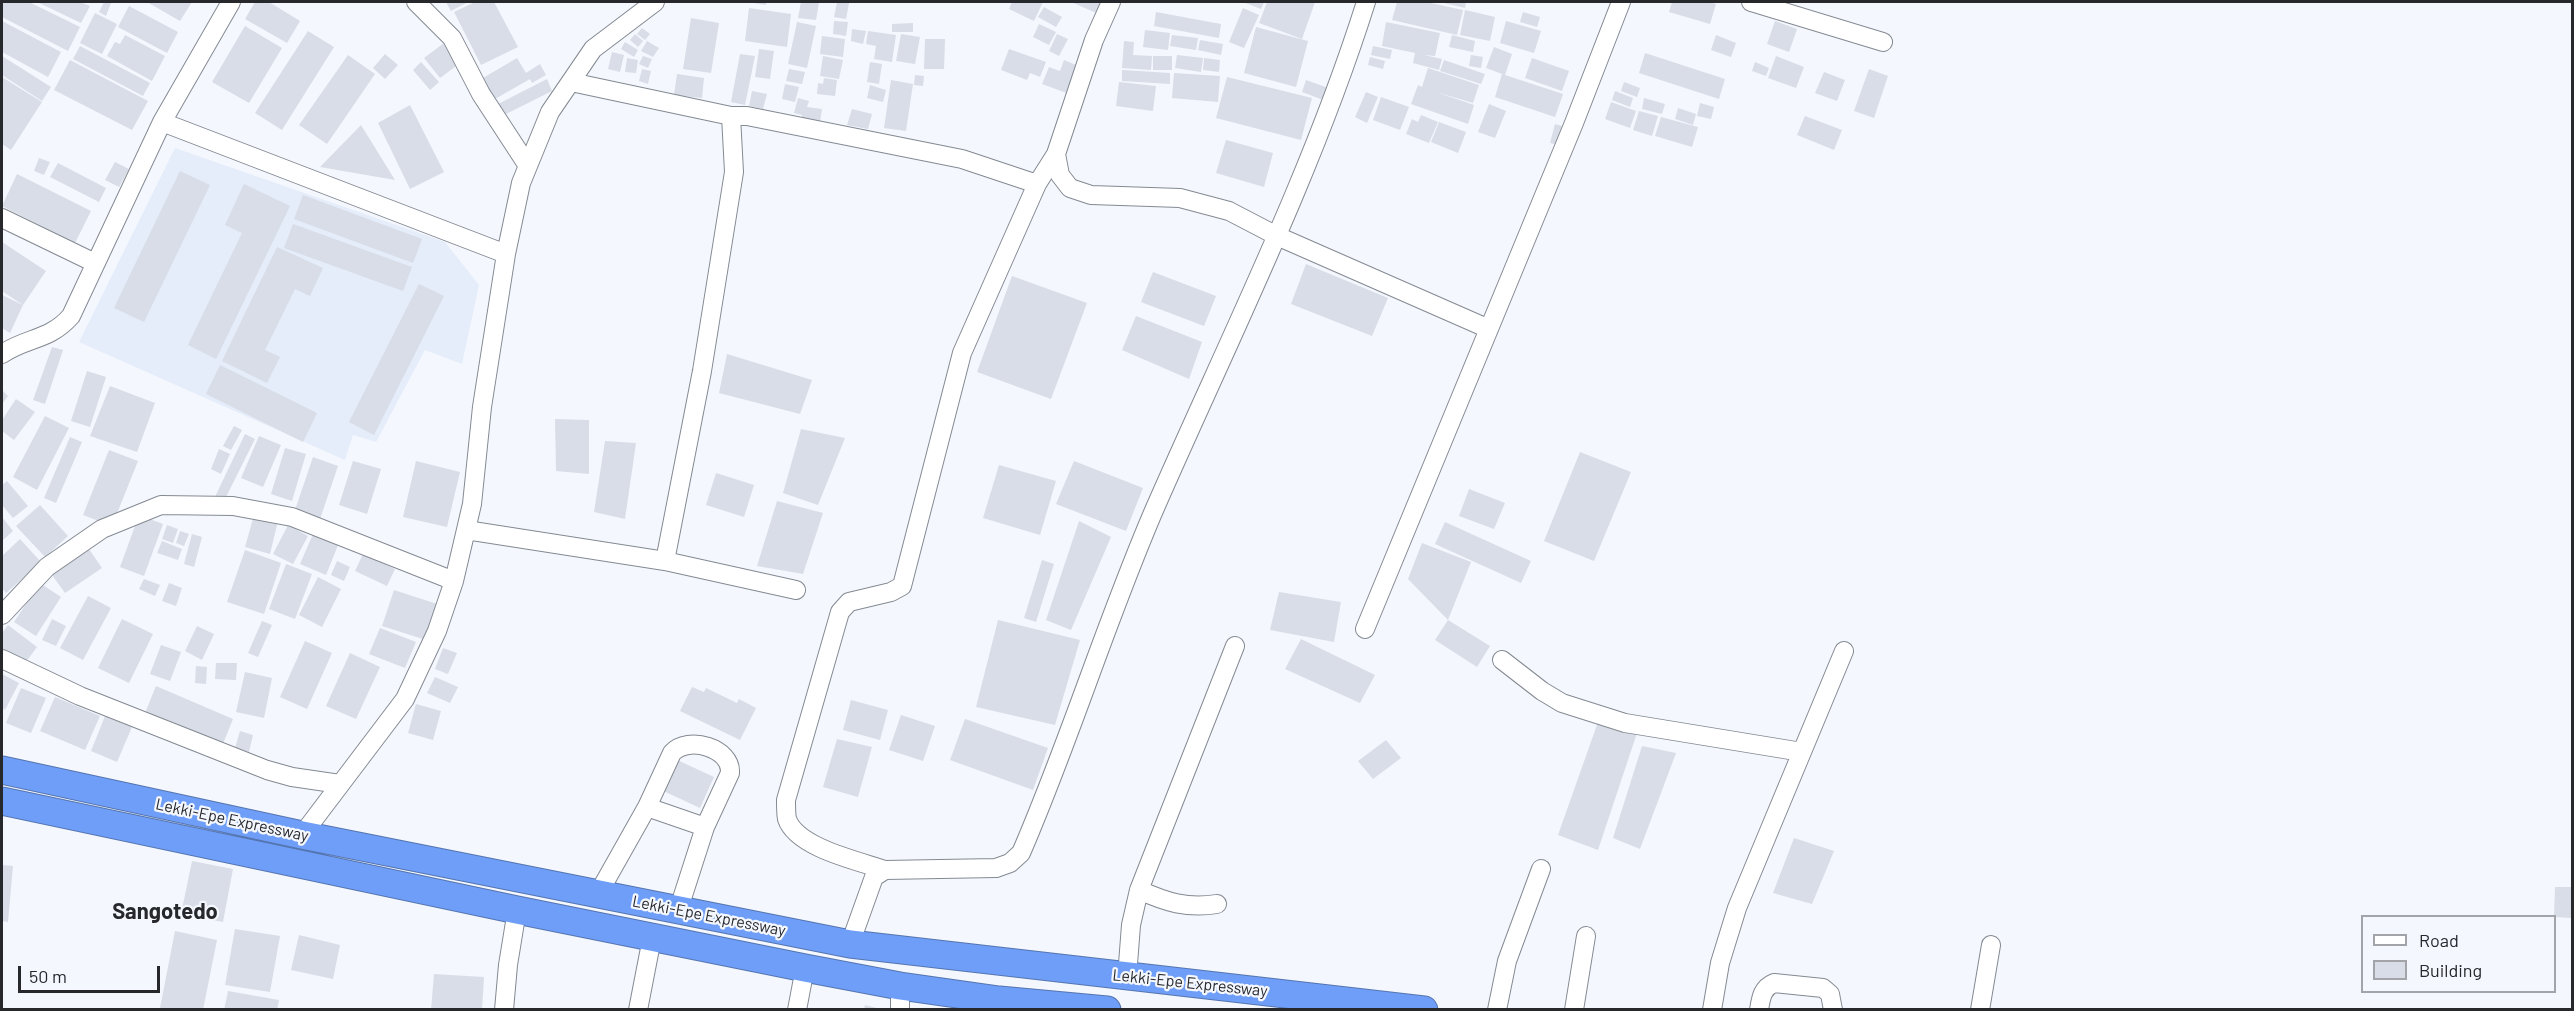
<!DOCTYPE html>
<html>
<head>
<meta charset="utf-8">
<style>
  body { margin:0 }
  #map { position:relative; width:2574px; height:1011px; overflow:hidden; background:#f4f7fd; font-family:Barlow,sans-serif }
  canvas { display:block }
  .frame { position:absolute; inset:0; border:3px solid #26282c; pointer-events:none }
  .legend { position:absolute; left:2361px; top:915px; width:195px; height:78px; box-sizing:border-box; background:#f4f7fd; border:2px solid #a2a4a9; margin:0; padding:8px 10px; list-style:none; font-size:18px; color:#26282c }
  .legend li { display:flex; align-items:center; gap:12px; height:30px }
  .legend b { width:30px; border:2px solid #a2a4a9 }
  .scale { position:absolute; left:18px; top:966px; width:142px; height:27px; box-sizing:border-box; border:3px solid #26282c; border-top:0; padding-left:8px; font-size:18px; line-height:21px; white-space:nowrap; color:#26282c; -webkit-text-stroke:4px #f4f7fd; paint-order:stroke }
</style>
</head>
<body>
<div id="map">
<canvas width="2574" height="1011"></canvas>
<div class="frame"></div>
<ul class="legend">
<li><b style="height:8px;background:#fff"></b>Road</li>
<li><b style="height:16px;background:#d8dde7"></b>Building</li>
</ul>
<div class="scale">50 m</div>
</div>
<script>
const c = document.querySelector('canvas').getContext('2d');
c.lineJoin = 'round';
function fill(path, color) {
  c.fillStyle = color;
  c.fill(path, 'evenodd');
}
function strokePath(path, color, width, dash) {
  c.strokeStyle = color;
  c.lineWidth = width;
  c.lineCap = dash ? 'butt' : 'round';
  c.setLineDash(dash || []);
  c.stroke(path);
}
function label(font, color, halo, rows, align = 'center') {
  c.font = font + ' Barlow,sans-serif';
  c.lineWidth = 4.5;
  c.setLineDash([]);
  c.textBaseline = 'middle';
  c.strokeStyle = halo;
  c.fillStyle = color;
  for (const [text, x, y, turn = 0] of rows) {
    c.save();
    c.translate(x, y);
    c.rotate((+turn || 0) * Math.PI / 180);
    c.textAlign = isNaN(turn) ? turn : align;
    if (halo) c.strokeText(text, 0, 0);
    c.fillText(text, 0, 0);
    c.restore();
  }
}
const built = new Path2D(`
  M175 148 445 242 479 285 462 364 425 350 376 442 353 435 345 460 79 342Z`);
const building = new Path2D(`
  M2 2H29L80 27 68 51 2 17Z
  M37 2H80L90 6 81 23Z
  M104 2 111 3 106 16 99 12Z
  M147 2H192L180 21Z
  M255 2H269L300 21 287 43 245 19Z
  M446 2H468L451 11Z
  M475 2H494L518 47 481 65 454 12Z
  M748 2H766V5Z
  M801 2H819L816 20 798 18Z
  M837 2 849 3 846 19 834 17Z
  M1012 2H1043L1034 21 1009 9Z
  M1071 2H1107L1101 15Z
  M1243 2H1264L1261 9Z
  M1267 2H1315L1302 39 1259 23Z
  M1397 2H1426L1463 10 1457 35 1392 20Z
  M1440 2H1466L1465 8Z
  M1672 2H1709L1716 4 1710 24 1669 12Z
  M129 6 178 32 167 53 118 27Z
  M1044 7 1062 17 1056 27 1038 17Z
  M749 8 791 14 787 47 745 41Z
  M1243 8 1259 15 1244 48 1229 42Z
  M1465 10 1495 17 1490 41 1460 35Z
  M1156 12 1221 24 1219 38 1154 26Z
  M1523 12 1540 17 1537 27 1520 22Z
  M95 13 117 24 102 54 80 43Z
  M691 18 719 23 711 73 683 69Z
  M2 21 61 52 48 77 2 52Z
  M834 21 848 22 846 36 833 34Z
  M1506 21 1541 31 1534 53 1500 43Z
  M1775 21 1797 29 1789 52 1767 44Z
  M797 22 816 26 807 68 788 64Z
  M1386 22 1440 33 1435 56 1424 55 1442 59 1439 70 1413 63 1415 53 1382 46Z
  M913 23V32H892V24Z
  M1039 24 1056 32 1049 45 1033 37Z
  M245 26 282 48 249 103 212 82Z
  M1256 27 1308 41 1296 87 1244 73Z
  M642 28 650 34 645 40 637 34Z
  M852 29 866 31 863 44 851 41Z
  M1145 30 1170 33 1168 50 1143 47Z
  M308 31 334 47 282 130 255 113Z
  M868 31 896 35 892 62 874 59 876 46 866 44Z
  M635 34 643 41 638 47 630 40Z
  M901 34 920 37 915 64 896 61Z
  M1057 34 1068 39 1059 56 1049 51Z
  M125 35 165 56 152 81 107 56 115 42 120 44Z
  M1172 35 1198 38 1196 50 1170 46Z
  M1452 35 1475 41 1473 52 1449 47Z
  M1716 35 1736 43 1731 57 1711 50Z
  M822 36 845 39 843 57 820 54Z
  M925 39H945L944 69H924Z
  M1200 40 1223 44 1221 55 1198 50Z
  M647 41 659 48 653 57 641 51Z
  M1124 41 1134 42 1133 55 1152 56 1151 70 1122 68Z
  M625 42 638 50 634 57 621 49Z
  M444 43 459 64 440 78 424 58Z
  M80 46 150 83 143 96 73 59Z
  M1373 46 1392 50 1390 59 1371 55Z
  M1494 47 1512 54 1505 75 1563 94 1555 117 1495 97 1502 74 1486 68Z
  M759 49 774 51 770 79 755 77Z
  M1009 49 1046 62 1040 77 1030 73 1027 80 1001 70Z
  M612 52 624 55 620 72 608 69Z
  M1645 53 1725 79 1719 99 1639 73Z
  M385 54 398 65 385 79 373 68Z
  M740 54 755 56 745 105 731 102Z
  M348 55 375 74 327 144 299 125Z
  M1177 55 1203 58 1201 72 1175 68Z
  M1471 55 1483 57 1481 68 1469 66Z
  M2 56 51 87 42 101 2 75Z
  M643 56 652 59 648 68 639 64Z
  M823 56 843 60 839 79 820 76Z
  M1153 56H1172V70H1153Z
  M1776 56 1804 67 1796 88 1768 78Z
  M1370 57 1385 61 1383 69 1368 65Z
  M517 58 526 73 540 64 546 75 532 83 530 79 495 99 483 78Z
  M627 58 638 60 636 73 625 72Z
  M1204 58 1220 60 1219 72 1203 70Z
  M1532 58 1569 71 1562 91 1525 78Z
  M70 60 148 101 132 130 54 90Z
  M1064 60 1083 68 1072 95 1042 84 1049 67 1060 71Z
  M1444 60 1485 74 1481 84 1440 71Z
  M421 62 439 82 430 90 413 70Z
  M870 62 882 64 879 84 867 82Z
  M1755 62 1769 68 1766 76 1752 71Z
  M1428 68 1479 85 1473 103 1436 92 1474 105 1468 124 1411 104 1418 85 1422 87Z
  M642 69 651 71 648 84 639 81Z
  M789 69 805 72 802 84 786 81Z
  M1869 69 1888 76 1874 118 1854 111Z
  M1122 70 1170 73V84L1122 81Z
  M1824 72 1845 80 1837 101 1815 93Z
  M1174 73 1220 76 1218 102 1172 98Z
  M677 74 704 78 702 98 674 95Z
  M915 75 924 76 923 86 914 85Z
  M2 77 42 102 11 150 2 144Z
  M1227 77 1312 98 1301 140 1216 118Z
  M824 78 837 80 835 96 817 94 818 83 823 84Z
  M547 79 552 91 504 115 498 104Z
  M891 80 913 84 906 131 884 128Z
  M1306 80 1331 89 1326 101 1302 92Z
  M1119 82 1156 86 1153 111 1116 106Z
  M1624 82 1640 88 1637 97 1621 91Z
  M785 84 799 87 795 102 782 99Z
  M870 85 886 90 883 102 867 98Z
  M752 91 767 94 763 109 749 106Z
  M1615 91 1633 98 1630 107 1612 100Z
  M1366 92 1378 97 1367 123 1355 117Z
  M1381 97 1409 107 1400 130 1373 120Z
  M798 98 809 101 807 107 822 109 819 129 801 126 802 115 794 113Z
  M1644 98 1665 104 1662 114 1642 109Z
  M1611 102 1636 111 1630 128 1605 119Z
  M1700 103 1714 107 1711 119 1697 116Z
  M1489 104 1506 111 1495 138 1478 132Z
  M410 105 444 172 410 189 378 123Z
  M1678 108 1696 114 1693 125 1675 119Z
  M852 109 872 114 868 129 847 125Z
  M1639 111 1658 116 1652 136 1633 130Z
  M1421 115 1438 122 1429 143 1406 134 1412 119 1418 122Z
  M1805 116 1842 130 1834 150 1797 135Z
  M1661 117 1698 127 1692 147 1655 136Z
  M1439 122 1466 132 1458 153 1431 142Z
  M1555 124 1568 128 1563 146 1550 143Z
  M361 125 395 180 320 167Z
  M1226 140 1273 153 1264 187 1216 173Z
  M39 158 50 162 44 175 34 171Z
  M115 162 129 169 119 187 105 180Z
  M58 163 106 188 99 202 50 177Z
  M180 171 210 185 144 322 114 308Z
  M17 174 91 211 75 243 2 206Z
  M244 184 290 206 216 359 188 345 242 233 225 225Z
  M303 195 422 239 413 263 294 219Z
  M293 224 412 267 403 291 284 248Z
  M2 242 46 271 23 305 2 291Z
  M277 247 323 268 310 296 295 289 265 350 280 357 267 383 222 361Z
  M1306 264 1388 298 1372 336 1291 304Z
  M1153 272 1216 296 1204 326 1141 302Z
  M1012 276 1087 303 1051 399 977 372Z
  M419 284 444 296 374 435 349 422Z
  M2 295 23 305 10 333 2 328Z
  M1136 316 1202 342 1189 379 1122 350Z
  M52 347 63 350 45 404 33 400Z
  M727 354 812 380 800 414 719 393Z
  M220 365 317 413 303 442 206 394Z
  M87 371 106 377 90 427 71 421Z
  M110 386 155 403 137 452 90 436Z
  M2 390 8 396 2 404Z
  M16 399 35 412 14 440 2 431V420Z
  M45 416 69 428 37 490 13 477Z
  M555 419 589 420V474L556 471Z
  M234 426 242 430 231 450 223 446Z
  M801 429 845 438 818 505 783 493Z
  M245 434 255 439 222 505 213 501Z
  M259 436 281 445 263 487 241 478Z
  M70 437 82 442 56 503 44 498Z
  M605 441 636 443 625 519 594 512Z
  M285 448 306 454 292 501 271 494Z
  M219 449 230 454 221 474 211 469Z
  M109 450 138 461 112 526 83 515Z
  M1580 452 1631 472 1594 561 1544 541Z
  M313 457 338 466 320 519 295 510Z
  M353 461 381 469 367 514 339 505Z
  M416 461 460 472 447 527 403 517Z
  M1074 461 1143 488 1126 531 1056 504Z
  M999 465 1056 481 1040 535 983 518Z
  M716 473 754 485 744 517 706 505Z
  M7 481 28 506 13 518 2 505V485Z
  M1469 489 1505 503 1494 529 1459 516Z
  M777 501 823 513 803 574 757 566Z
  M40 505 68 536 45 557 16 526Z
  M139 515 163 524 144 576 120 567Z
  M254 515 278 521 270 554 245 547Z
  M2 517 13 531 2 541Z
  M1079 521 1111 537 1071 630 1046 620Z
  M1445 522 1531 561 1521 583 1435 544Z
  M167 525 178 529 173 543 162 539Z
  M288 525 308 536 293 564 273 554Z
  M180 531 189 534 184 546 176 543Z
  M192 534 202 537 194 567 184 564Z
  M313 534 338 545 326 575 300 564Z
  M20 539 41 562 6 593 2 588V556Z
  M162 541 182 549 178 560 157 553Z
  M1422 543 1471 562 1448 620 1490 646 1477 667 1435 640 1448 620 1408 579Z
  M89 549 102 568 65 593 52 575Z
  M245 550 281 563 264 614 227 602Z
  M363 554 395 569 387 586 355 571Z
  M1042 560 1054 564 1036 622 1024 618Z
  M337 561 350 567 344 581 331 575Z
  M286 564 312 574 295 619 269 609Z
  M318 577 341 589 322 627 299 615Z
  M144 579 160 585 155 596 139 589Z
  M40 583 61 597 36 636 14 622Z
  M169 583 182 588 176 606 162 601Z
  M394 590 437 604 426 640 382 626Z
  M1279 592 1341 602 1334 642 1270 630Z
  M88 596 111 608 83 660 60 648Z
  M52 619 66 626 56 646 42 640Z
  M122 619 153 634 129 683 98 668Z
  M998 620 1080 640 1055 725 976 707Z
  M262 621 272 625 258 657 248 653Z
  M8 625 37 647 23 666 2 650V633Z
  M197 626 214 634 202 660 185 651Z
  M380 628 416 642 405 668 369 654Z
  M1301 639 1375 675 1360 703 1285 669Z
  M305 641 332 653 307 709 280 697Z
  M161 645 181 652 170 681 150 674Z
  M443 648 457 653 448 674 435 669Z
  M350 653 380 667 356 719 326 706Z
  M216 663H237L236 680 215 679Z
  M196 666 207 667 206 684 195 683Z
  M245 672 272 678 264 718 236 712Z
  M2 674 19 683 5 710 2 708Z
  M435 677 458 687 450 703 427 693Z
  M156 686 233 719 222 746 145 713Z
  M692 687 704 692 706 688 737 703 739 699 756 708 740 740 680 711Z
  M21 688 46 698 31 733 6 723Z
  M55 697 100 716 85 750 40 731Z
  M851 700 888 710 880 740 843 730Z
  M416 704 441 711 433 740 408 733Z
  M901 715 935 726 923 761 889 750Z
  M105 716 132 727 117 762 91 751Z
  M965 719 1048 748 1033 790 950 760Z
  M1598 722 1637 733 1598 850 1558 835Z
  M240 731 253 735 249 752 235 748Z
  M837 739 872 747 858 797 823 787Z
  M1386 740 1401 758 1373 779 1358 761Z
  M1642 746 1676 753 1640 849 1613 838Z
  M671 757 714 777 700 808 657 788Z
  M1794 838 1834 851 1812 904 1773 893Z
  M192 861 233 869 223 922 181 914Z
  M2 865 13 866 8 922 2 921Z
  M2555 887H2572V918L2554 917Z
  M235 929 280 936 270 992 225 985Z
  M175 931 217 940 203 1010 160 1008Z
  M299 935 340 945 333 979 291 970Z
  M434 974 484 977 482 1010H431Z
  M228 991 279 1000 277 1010H224Z
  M865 1005 880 1009V1010H864Z`);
const minor = new Path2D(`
  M416 2 452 38 481 94 528 166
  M1111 2 1094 40 1056 154 1060 175 1070 188 1091 195 1180 198 1229 211 1277 236 1489 329
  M1751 2 1883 42
  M571 82 731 116 734 172 702 371 665 561
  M731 116H747L962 159 1037 184
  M162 122 506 254
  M2 218 95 263
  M2 354C27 337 49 341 71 316L162 122 231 2
  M466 530 665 561 796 590
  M2 615 47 567 102 529 161 505 233 506 292 517 454 581
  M1365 629 1574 123 1621 2
  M2 659 80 696 267 770 292 777 340 784
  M1502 660 1542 691 1562 703 1625 723 1802 752
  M647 807 705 827
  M302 835 405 699 437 631 454 581 472 504 482 407 506 254 521 183 550 112 593 49 655 2
  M885 870C859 861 797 848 787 819 786 814 786 806 786 800L840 612 849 602 891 592 902 586 962 353 1037 184 1056 154
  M1139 890C1166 902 1187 909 1217 904
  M598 894 647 807 672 753C688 735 732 748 730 773L705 827 678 911
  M850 944 874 877 885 870 996 868 1010 863 1021 853C1070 740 1106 621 1155 508 1228 341 1311 176 1366 2
  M1127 977 1131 925 1139 890 1235 646
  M504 1010 508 965 517 910
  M638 1010 652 938
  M797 1010 805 968
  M900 1010V986
  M1497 1010 1507 961 1541 869
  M1574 1010 1586 936
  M1712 1010 1720 963 1737 908 1844 651
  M1759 1010C1761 998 1762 988 1774 983L1823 988 1830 994 1833 1010
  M1980 1010 1991 945`);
const highway = new Path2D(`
  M2 770 302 835 850 944 1424 1010
  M2 801 517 910 805 968 900 986 999 1000 1107 1010`);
const streetNames = [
  ["Lekki-Epe Expressway",232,820,12],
  ["Lekki-Epe Expressway",709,916,11],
  ["Lekki-Epe Expressway",1190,983,6]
];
const districtNames = [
  ["Sangotedo",165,912]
];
fill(built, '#e5edfa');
fill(building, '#d8dde7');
strokePath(minor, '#848a93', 20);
strokePath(highway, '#5575b0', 29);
strokePath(minor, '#fff', 18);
strokePath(highway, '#6e9ef7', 27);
label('16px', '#26282c', '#f4f7fd', streetNames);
label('bold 22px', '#26282c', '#f4f7fd', districtNames);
</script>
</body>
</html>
